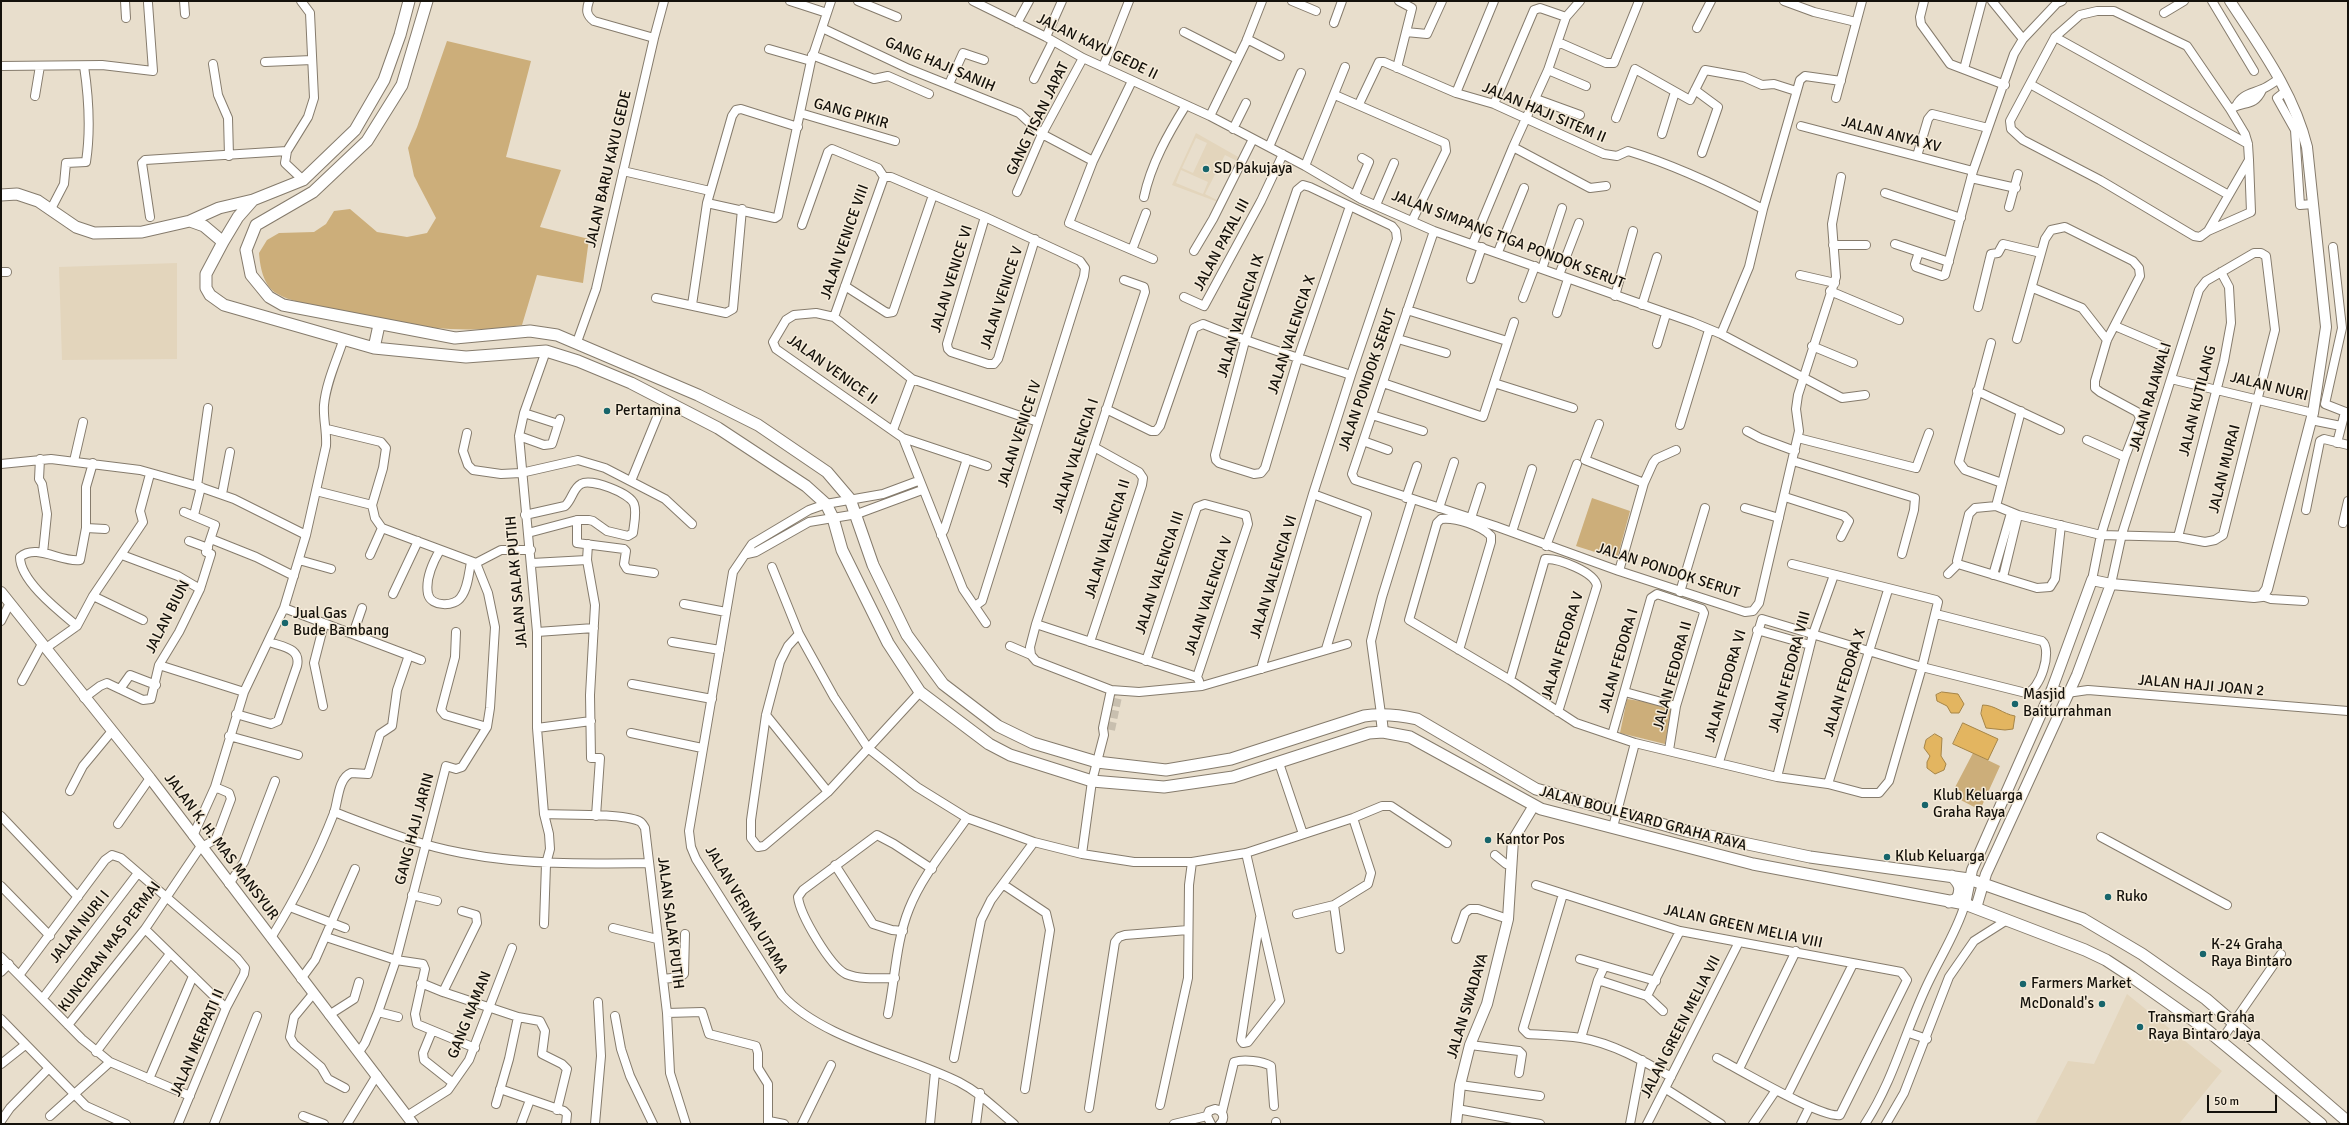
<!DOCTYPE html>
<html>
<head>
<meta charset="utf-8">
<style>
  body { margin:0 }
  #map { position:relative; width:2349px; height:1125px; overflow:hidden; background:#e8decc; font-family:Signika,sans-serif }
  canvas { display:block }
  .frame { position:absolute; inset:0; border:2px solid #14110b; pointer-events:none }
  .scale { position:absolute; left:2207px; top:1095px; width:70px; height:18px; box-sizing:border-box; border:2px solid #14110b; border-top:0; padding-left:5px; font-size:12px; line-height:14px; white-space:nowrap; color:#14110b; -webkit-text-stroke:3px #f5ebd9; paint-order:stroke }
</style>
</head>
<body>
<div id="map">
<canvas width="2349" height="1125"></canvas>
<div class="frame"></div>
<div class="scale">50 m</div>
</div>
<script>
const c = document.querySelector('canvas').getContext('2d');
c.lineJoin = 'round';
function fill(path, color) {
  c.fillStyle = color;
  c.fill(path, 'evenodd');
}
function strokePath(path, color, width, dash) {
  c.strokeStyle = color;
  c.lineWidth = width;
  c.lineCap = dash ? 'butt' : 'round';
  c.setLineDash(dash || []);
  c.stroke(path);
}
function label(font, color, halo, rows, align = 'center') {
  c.font = font + ' Signika,sans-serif';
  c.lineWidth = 3;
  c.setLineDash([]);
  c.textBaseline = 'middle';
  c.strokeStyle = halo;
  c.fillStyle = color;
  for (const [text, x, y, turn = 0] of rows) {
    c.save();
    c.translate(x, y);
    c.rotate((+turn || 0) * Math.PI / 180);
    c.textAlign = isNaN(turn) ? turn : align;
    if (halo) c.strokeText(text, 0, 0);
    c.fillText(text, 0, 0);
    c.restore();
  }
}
const built = new Path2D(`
  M1196 133 1240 158 1218 202 1172 185ZM1196 138 1207 143 1193 173 1182 168ZM1225 155 1237 161 1217 200 1205 194ZM1181 170 1208 182 1203 194 1176 183Z
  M177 263V359L62 360 59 267Z
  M2127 994 2222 1071 2179 1124H2035L2068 1061 2094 1064Z`);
const green = new Path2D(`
  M447 41 531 61 506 157 561 170 540 227 589 239 583 283 537 275 522 325C454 337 388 323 323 307 307 303 290 302 276 293 263 285 260 266 259 253L267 240 279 233 314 232 326 224 334 211 350 209 377 232 407 237 427 233 436 218 414 176 408 148 417 127Z
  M1592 498 1630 511 1617 559 1576 546Z
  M1627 699 1672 706 1665 744 1620 733Z
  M1973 753 2000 766 1980 810 1951 795Z`);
const water = new Path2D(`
  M1942 692 1958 694 1964 704 1959 713H1951L1947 706 1937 701 1936 695Z
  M1983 705C1995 705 2003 714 2015 716L2013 729 2005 730 1986 728 1981 714Z
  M1963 723 1998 739 1988 760 1953 744Z
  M1935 734 1942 738 1941 756 1946 764 1944 770 1935 774 1927 768V762L1930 756 1924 748 1926 740Z`);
const minorTunnel = new Path2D(`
  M1111 730 1119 692`);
const minor = new Path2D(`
  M125 1 126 18
  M184 1 185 14
  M589 1C586 10 586 15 594 21L654 38
  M790 1 827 13
  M858 1 897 17
  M973 1 1046 37 1083 58 1210 116 1305 166 1361 199 1434 231 1692 322 1721 334 1842 398 1865 395
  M1292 1 1316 11
  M1784 1 1814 12 1856 22
  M1924 1 1920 17 1921 24 1950 64 2005 85
  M1992 1 2023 39
  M2212 1 2254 71
  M2097 11H2114L2187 46 2230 109 2245 134 2248 144 2249 160 2208 231 2200 237 2194 236 2100 180 2023 140 2011 129 2010 121 2055 37 2080 15Z
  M2164 13 2184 1
  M1017 23 1029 1
  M1334 23 1342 1
  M822 28 909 69 1019 113 1042 134 1093 161
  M1697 28 1711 1
  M1184 32 1237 59
  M1406 32 1427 34 1442 1
  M1046 37 1062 1
  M2055 37 2248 144
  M1247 39 1280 56
  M1558 42 1606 63H1614L1639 1
  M769 49 811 61
  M812 55 874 79 888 76 929 94
  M265 62 312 60
  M213 64 218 95 228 118 229 156
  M1 66 102 65 153 71 148 3
  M1103 67 1129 1
  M1397 68 1412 8 1399 1
  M1964 69 1982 1
  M1548 70 1586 86
  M1034 79 1053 41
  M1132 81 1093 161 1069 223 1153 259
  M949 84 963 53 984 60
  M2030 84 2227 194
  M1695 90 1718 107 1702 153
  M2286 91 2277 98 2295 130 2300 205 2313 204
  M1456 93 1494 1
  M1335 95 1445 143 1446 151 1412 221
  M35 96 40 66
  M1836 98 1862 1
  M1536 99 1580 115
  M1359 104 1379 62H1384L1456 93 1494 104 1604 154 1617 156 1628 151C1675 165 1719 186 1763 209
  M1494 104 1534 10 1540 8 1566 17
  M2236 106C2242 94 2251 94 2262 89 2268 87 2274 82 2279 79
  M2232 108C2245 101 2254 107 2262 90
  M800 113 895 141
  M1210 116 1246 42 1262 1
  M1616 118 1635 69 1690 100 1705 70 1744 77 1762 85 1774 84 1796 91
  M1801 126 1973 171
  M1233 129 1246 103
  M1662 134 1675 92
  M1269 147 1301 73
  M1513 147 1590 188 1606 186
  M287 151 308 117 314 98 310 13 301 1
  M1917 156 1928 119 1932 114 1988 128
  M1305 166 1345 67
  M623 171 710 191
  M1971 178 2016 188
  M1017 192 1042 134 1083 58
  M1885 193 1961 218
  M1355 195 1369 162 1362 158
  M1144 197C1151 164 1168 134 1186 105
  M707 203 775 218 778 216 811 61 831 1
  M1376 205 1394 163
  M2009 207 2018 174
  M51 209 64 184 66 163 86 162C91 129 89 99 84 66
  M150 217 142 163 145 160 287 151 285 163 303 180
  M985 217 947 344 948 349 951 352 988 364H994L998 359 1035 239
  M802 225 828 152 832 149 878 168 884 177H891L985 217 1080 261 1085 268 1084 276 982 601 975 606
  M1434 231 1352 474 1355 480 1495 526 1619 571 1745 612 1753 611 1759 603 1799 431 1796 409 1798 395 1836 277 1832 224 1841 177
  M2208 231 2251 212 2249 160
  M1473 243 1513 147 1548 70 1566 17 1580 1
  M1895 244 1949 262
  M1833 245H1866
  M2333 247 2342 328 2325 404 2348 413
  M1132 250 1146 213
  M1194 251 1213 219 1253 139
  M1498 252 1524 188
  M1919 252 1915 264 1916 267 1942 276 1945 275 1973 171 2014 54 2023 39 2057 3 2062 1
  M1542 269 1562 208
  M1 272H7
  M1559 275 1579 223
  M1800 275 1835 283
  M1471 279 1482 247
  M845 286 887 313 893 312 933 195
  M2033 288 2082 308 2107 340
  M1830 291 1899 320
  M1615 296 1633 231
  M1184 297 1204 306 1261 201 1283 154
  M656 298 726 313 733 309 742 209
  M1523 298 1535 266
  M692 305 707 203 732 116 736 110 741 109 798 127
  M1642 305 1657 257
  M1978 307 1991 254 1998 253 2003 244 2041 253
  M1407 310 1507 341
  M1557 313 1568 279
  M834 317 884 177
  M2115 326 2162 346
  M1721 334 1749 267 1763 209 1800 80 1805 76 1841 81
  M1398 339 1446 353
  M2017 339 2045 239 2051 230 2065 227 2133 261 2139 268 2140 276 2107 340 2095 381V388L2100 392 2137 412 2140 418 2125 457 2101 535 2092 580
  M577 342 596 289 654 38 664 1
  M1991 343 1959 462 1965 470 2002 483
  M1657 344 1666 314
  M1812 346 1853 363
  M2171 379 2313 413
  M1383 383 1483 417 1514 322
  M1494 383 1573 408
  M1977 391 2060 430
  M1106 409 1151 431H1156L1160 426 1194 328 1203 324C1252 344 1301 359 1351 375L1397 239 1396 231 1392 226 1310 187 1303 185 1297 190 1245 341 1215 455 1216 460 1219 463 1254 474 1261 473 1265 468 1298 358 1350 206
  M524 413 558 424
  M1372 415 1423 431
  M2311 420 2341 426
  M1599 424 1585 460 1644 483
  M1680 425 1709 330
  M327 429 381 442 386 448 383 468 372 505
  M893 430 912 379
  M1747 431 1760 438 1795 451
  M467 433 463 451 468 465 473 470 501 474 521 473 578 460 605 468 665 499 692 524
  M519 436 544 445 552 444 560 419
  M903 438 987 466
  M1798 438 1916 468 1929 433
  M2087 440 2125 457
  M1363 441 1388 450
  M2337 443 2345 412
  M40 459 39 479 42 484 47 514 43 553
  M74 461 83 422
  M1793 461 1915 498 1914 510 1902 554
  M1 464 51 459 140 470 197 486 234 499 306 535
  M631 481 658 415
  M918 481 883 494 826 504 809 510 752 544 733 572 689 831 691 847 696 859 782 995C822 1039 905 1055 959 1082 982 1094 994 1108 1014 1124
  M197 486 208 408
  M316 491 372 505 375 518 382 528 476 563 501 550H531
  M222 494 230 452
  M1313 494 1367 514 1326 649
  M1785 497 1844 516 1849 521 1841 537
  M1406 498 1417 466
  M1996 506 2021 411
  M1439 508 1454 462
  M1745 508 1779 518
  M2306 510 2320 441 2324 439 2348 445
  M194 515 201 487
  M525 515 565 506C572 500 573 488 581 484 591 478 630 493 634 504 637 512 634 524 633 533L628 536 607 531 593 521 589 520H577L528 533
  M1471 518 1481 487
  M577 520V543L624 549 626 551 624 564 627 569 654 573
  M2343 523 2348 501
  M86 528 105 529
  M1512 532 1532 469
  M941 535 944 530 967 459
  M2178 537 2224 361 2231 323 2229 287 2221 272
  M211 539 256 557 294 576
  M189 541 208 548
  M588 544 587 560 595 605 590 695 591 758H600L596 816
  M1546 546 1577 464
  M440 550C433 562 425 579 428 594 431 607 455 607 461 597 468 588 469 572 471 562
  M747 554 756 552 809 522 857 514 922 490
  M122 555 178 576 200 589
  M370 555 382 528
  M299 560 331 569
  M532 563 587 560
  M1958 564 1957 561 1969 514 1975 508 1996 506 2018 515 2101 535 2178 537 2205 542 2215 540 2223 535 2275 330 2266 256 2261 253H2254L2206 281 2199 290 2122 534 2111 584
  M1958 564 2037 588 2050 587 2055 579 2061 525
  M772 567 799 634 834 697 868 748 917 787 967 818 1034 842 1082 854 1134 862H1192L1246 853 1353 818 1382 806H1391L1447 843
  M1619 571 1644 483 1653 463 1656 459 1676 450
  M1948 574 1958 564
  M1993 575 2011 513
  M2003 577 2018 515
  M1680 592 1705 508
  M393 594 418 541
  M93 596 143 620
  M2262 596 2271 599 2304 601
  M684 604 726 612
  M284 608 421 660
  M1 621 10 603
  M986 623 963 589 903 438 776 349 773 342 786 320 794 315 816 313 834 317 912 379 1038 422
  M1036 624 1197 677 1199 681
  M77 626C59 611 20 581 20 557 36 543 62 563 80 560L86 528V487L93 463
  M1757 630 1810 645
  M456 632 455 657 441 710 445 715 487 727
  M537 632 594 628
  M353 634 362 608
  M799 634 788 646 780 662 766 715 751 820V838L758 847 764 846 828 792 920 692
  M672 642 720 650
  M1090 642 1142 485 1143 478 1139 472 1094 447
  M1010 646 1031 655 1036 661 1111 690 1139 692 1202 686 1347 644
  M46 648 77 626 93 596 137 531 143 522 140 511 150 474
  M1459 650 1491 542V536C1482 526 1455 517 1441 519L1437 523 1409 620 1510 680 1576 723 1635 743 1777 777 1828 784 1862 793H1879L1889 781 1922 667 1938 602 1936 600 1792 564
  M1031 655 1030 647 1036 624 1145 292 1144 287 1124 280
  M1146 661 1197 507 1205 504 1246 515 1248 524 1197 677
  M159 665 244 692
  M1261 669 1313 494 1351 375
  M1510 680 1545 559C1558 558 1595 572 1597 586L1558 712
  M22 681 42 644
  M632 684 712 699
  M120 689 130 675 156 685
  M2052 689 2067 693 2088 690 2348 711
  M1625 692 1676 706
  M84 698 100 686 107 683 143 700 151 699 159 665 179 632 200 589 211 554 206 552 215 525 184 512
  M323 706 314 663 324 624
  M236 714 271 724 278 721 297 666C301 648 283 647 269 642
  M1381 714 1371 641 1382 597 1412 500
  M766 715 828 792
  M537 728 591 721
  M631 733 702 748
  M1612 735 1651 598 1657 594 1702 609 1704 613 1676 706 1669 750
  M229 736 298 755
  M1719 762 1762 619 1922 667 2026 693C2040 691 2053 650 2042 641L1936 614
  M1279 763 1303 834
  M1777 777 1813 634 1834 575
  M1828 784 1888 590
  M70 791 83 766 112 731
  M334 812C376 828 418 845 462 853 524 865 585 864 648 863
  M544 814C565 815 621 813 639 821 642 822 643 825 645 828L667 1013 670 1073 686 1124
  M1 816 78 897
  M118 824 150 778
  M1613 827 1635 743
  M193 836 215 787 244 692 284 608 306 535 326 446C327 432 323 418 324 405 326 383 336 362 343 341
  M2101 837 2227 905
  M202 847 216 839 231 799 229 793 215 787
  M1246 853 1280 1001 1248 1042 1243 1043 1241 1040 1260 918
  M1082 854 1092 781 1104 735 1103 728 1111 690
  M1495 855 1506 864 1512 865
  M835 865 873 924 892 930 903 931
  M229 884 244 862 275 781
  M1004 885 1046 913 1050 930 1025 1089
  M1536 885 1680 931 1901 972 1907 980 1840 1115C1822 1119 1739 1069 1717 1058
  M1 886 50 936
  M1563 894 1523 1029 1528 1034C1545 1035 1563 1035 1581 1038 1612 1043 1644 1061 1671 1077
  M412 895 437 901
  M1334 905 1340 949
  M290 907 345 928
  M1297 914 1334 905 1368 884 1371 873 1353 818
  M544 924 546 864 550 849 549 834 544 814 537 728V632L519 436 524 413 546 351
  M613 928 657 939
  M145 929 226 1008
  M326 937 396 960 423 964 425 969 415 1014 417 1024 475 1048
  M271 938C295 899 317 857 334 813 338 802 338 778 351 773L368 774 380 734 392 726 397 690 409 655
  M1456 939 1465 913 1470 909H1478L1508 919
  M1 957 82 1039 110 1062 190 1096
  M1580 959 1656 981
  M1 972 9 964
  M20 974 105 860 112 855 121 858 237 958 245 968 244 974 226 1008 178 1124
  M895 978C880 978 861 980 846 974 830 966 800 915 798 897L803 890 877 835 894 844 932 869
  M301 979 315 960 355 869
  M663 979 680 977 684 974 685 934
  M1598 980 1647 996 1663 1011
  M421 983 443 992 477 923 476 915 462 911
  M443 992 518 1017 540 1021 545 1031 542 1054 562 1064 567 1069 557 1110
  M313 994 294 1017 290 1037 294 1044 321 1067 328 1079 345 1088
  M1647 996 1680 931
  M43 998 138 873
  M378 1012 398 1017
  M667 1013 702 1012 709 1034 756 1046 758 1053V1068L768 1084V1124
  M888 1014C895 980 896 941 909 909 922 876 947 847 967 818
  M329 1015 354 999 359 982
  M615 1016 621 1049 630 1076 653 1124
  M1 1019 86 1106 126 1124
  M68 1025 145 929 201 846
  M432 1031 423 1053 424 1060 453 1083
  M1909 1033 1927 1039
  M1581 1038 1598 980 1604 967
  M2220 1042 2281 954
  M1470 1045 1519 1051 1522 1054 1519 1073
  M96 1052 170 954
  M359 1052 365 1043 378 1012 396 960 446 766 456 769 462 767 487 727 490 708 495 627 488 593 476 563
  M954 1058 981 920 991 900 1034 842
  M1 1064 25 1045
  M1739 1069 1796 951
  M149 1079 193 976
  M1460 1085 1540 1096
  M500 1089 564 1111 567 1114 566 1124
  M1666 1089 1721 1124
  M1788 1094 1853 964
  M496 1104 509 1059 518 1017
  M1160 1105 1188 978 1189 885 1192 862
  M1089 1108 1115 942 1119 937 1125 935 1188 930
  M1457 1109 1540 1124
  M1222 1112 1234 1062C1244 1059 1262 1061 1271 1066L1274 1106
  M50 1116 110 1062
  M303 1116 324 1124
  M407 1116 448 1090 469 1060 512 948
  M1 1121 10 1108 48 1069
  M769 1121 784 1124
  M1276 1122V1124
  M214 1124 257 1016
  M347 1124 377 1075
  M521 1124 530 1100
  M595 1124 601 1056 598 1002
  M802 1124 831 1065
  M930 1124 935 1072
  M976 1124 980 1093
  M1174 1124 1207 1116
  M1211 1124 1207 1116 1209 1111 1215 1109C1223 1110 1226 1118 1220 1124
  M1630 1124 1642 1060
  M1647 1124 1739 942
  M1753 1124 1776 1090
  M1801 1124 1809 1108
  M1865 1124C1895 1078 1906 1027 1930 979 1942 954 1957 931 1965 904
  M1886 1124 1904 1093 1949 977 1974 941 2007 920`);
const tertiary = new Path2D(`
  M1 592 150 778 413 1124
  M1381 714 1383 732
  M1965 904 1972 870 2052 689 2092 580 2111 584 2254 597 2262 596 2267 589 2313 413 2326 327 2307 147C2294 93 2260 47 2230 1
  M1976 908 1986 874 2077 675 2111 584
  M1456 1124 1460 1085 1470 1045 1487 1004 1508 919 1513 840 1533 807`);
const secondary = new Path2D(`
  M409 1 400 35 384 80 355 130 303 180 253 200 238 217 223 242 206 274V288L210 295 224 305 374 348 466 357 546 351 578 361 631 383 718 428 806 486 826 504 833 518 842 550 888 643 920 692 989 744 1010 755 1092 781 1164 787 1233 777 1369 733 1383 732 1410 737 1541 809 1753 864 1965 904 2085 950 2106 960 2132 977 2207 1030 2321 1124
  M427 1 402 85 367 141 313 192 256 225 246 250 251 275 269 297 283 305 455 338 530 331 557 335 698 395 758 425 827 472 850 499 873 565 907 635 943 684 998 726 1033 743 1097 762 1166 770 1231 759 1364 716C1383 713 1399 715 1417 719L1536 789 1686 831 1810 857 1969 879 2083 919 2142 954 2206 999 2348 1122
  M1 195 17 194 38 201 76 227 94 233 142 232 190 221 219 208 253 200
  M190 221 204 226 223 242
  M374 348 379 325
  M1949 902 1957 899C1962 889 1960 884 1952 876`);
const markers = [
  [1206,169,4,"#17656b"],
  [607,411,4,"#17656b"],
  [285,623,4,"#17656b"],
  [2015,704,4,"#17656b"],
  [1925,805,4,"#17656b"],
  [1488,840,4,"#17656b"],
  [1887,857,4,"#17656b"],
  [2108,897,4,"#17656b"],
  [2203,954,4,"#17656b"],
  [2023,984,4,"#17656b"],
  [2102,1004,4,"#17656b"],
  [2140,1027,4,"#17656b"]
];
const streetNames = [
  ["JALAN KAYU GEDE II",1097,47,26],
  ["GANG HAJI SANIH",940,65,23],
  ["JALAN HAJI SITEM II",1544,113,23],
  ["GANG PIKIR",851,114,16],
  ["GANG TISAN JAPAT",1038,119,-64],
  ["JALAN ANYA XV",1891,135,15],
  ["JALAN BARU KAYU GEDE",609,169,-77],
  ["JALAN SIMPANG TIGA PONDOK SERUT",1508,240,21],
  ["JALAN VENICE VIII",845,242,-71],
  ["JALAN PATAL III",1222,245,-62],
  ["JALAN VENICE VI",952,279,-73],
  ["JALAN VENICE V",1002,298,-72],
  ["JALAN VALENCIA IX",1241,316,-73],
  ["JALAN VALENCIA X",1292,335,-72],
  ["JALAN VENICE II",832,370,36],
  ["JALAN PONDOK SERUT",1368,380,-71],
  ["JALAN NURI",2269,387,14],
  ["JALAN RAJAWALI",2151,397,-73],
  ["JALAN KUTILANG",2198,401,-76],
  ["JALAN VENICE IV",1020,434,-72],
  ["JALAN VALENCIA I",1076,456,-72],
  ["JALAN MURAI",2225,469,-76],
  ["JALAN VALENCIA II",1108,539,-73],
  ["JALAN PONDOK SERUT",1668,571,18],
  ["JALAN VALENCIA III",1160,573,-72],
  ["JALAN VALENCIA VI",1274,577,-73],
  ["JALAN SALAK PUTIH",517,582,-95],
  ["JALAN VALENCIA V",1209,596,-72],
  ["JALAN BIUN",168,617,-63],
  ["JALAN FEDORA V",1563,646,-73],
  ["JALAN FEDORA I",1619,661,-74],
  ["JALAN FEDORA VIII",1790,672,-75],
  ["JALAN FEDORA II",1673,676,-75],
  ["JALAN FEDORA X",1845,683,-73],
  ["JALAN FEDORA VI",1726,686,-74],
  ["JALAN HAJI JOAN 2",2201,686,5],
  ["JALAN BOULEVARD GRAHA RAYA",1643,819,15],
  ["GANG HAJI JARIN",415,829,-75],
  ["JALAN K. H. MAS MANSYUR",221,847,53],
  ["JALAN VERINA UTAMA",746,910,59],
  ["JALAN SALAK PUTIH",670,923,83],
  ["JALAN NURI I",80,927,-52],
  ["JALAN GREEN MELIA VIII",1743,927,12],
  ["KUNCIRAN MAS PERMAI",110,947,-53],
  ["JALAN SWADAYA",1468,1006,-73],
  ["GANG NAMAN",470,1015,-68],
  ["JALAN GREEN MELIA VII",1681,1027,-63],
  ["JALAN MERPATI II",198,1043,-67]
];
const poiNames = [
  ["SD Pakujaya",1214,169],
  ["Pertamina",615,411],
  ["Jual Gas",293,614],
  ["Bude Bambang",293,631],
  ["Masjid",2023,695],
  ["Baiturrahman",2023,712],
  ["Klub Keluarga",1933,796],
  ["Graha Raya",1933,813],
  ["Kantor Pos",1496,840],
  ["Klub Keluarga",1895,857],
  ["Ruko",2116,897],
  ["K-24 Graha",2211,945],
  ["Raya Bintaro",2211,962],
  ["Farmers Market",2031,984],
  ["McDonald's",2094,1004,"right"],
  ["Transmart Graha",2148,1018],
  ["Raya Bintaro Jaya",2148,1035]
];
fill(built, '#e3d5bc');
fill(green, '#ccae7a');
fill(water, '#e3b560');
strokePath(water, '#a58446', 1);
strokePath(minorTunnel, '#c8bfaf', 8, [8, 4]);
strokePath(minor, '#857b6c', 10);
strokePath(tertiary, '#857b6c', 12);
strokePath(secondary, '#857b6c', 13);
strokePath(minor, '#fff', 8);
strokePath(tertiary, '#fff', 10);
strokePath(secondary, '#fff', 11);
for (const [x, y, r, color] of markers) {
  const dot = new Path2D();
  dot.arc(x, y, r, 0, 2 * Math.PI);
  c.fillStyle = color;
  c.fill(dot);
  strokePath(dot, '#f5ebd9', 1.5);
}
label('15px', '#14110b', '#f5ebd9', streetNames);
label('15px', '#14110b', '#f5ebd9', poiNames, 'left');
</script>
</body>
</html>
